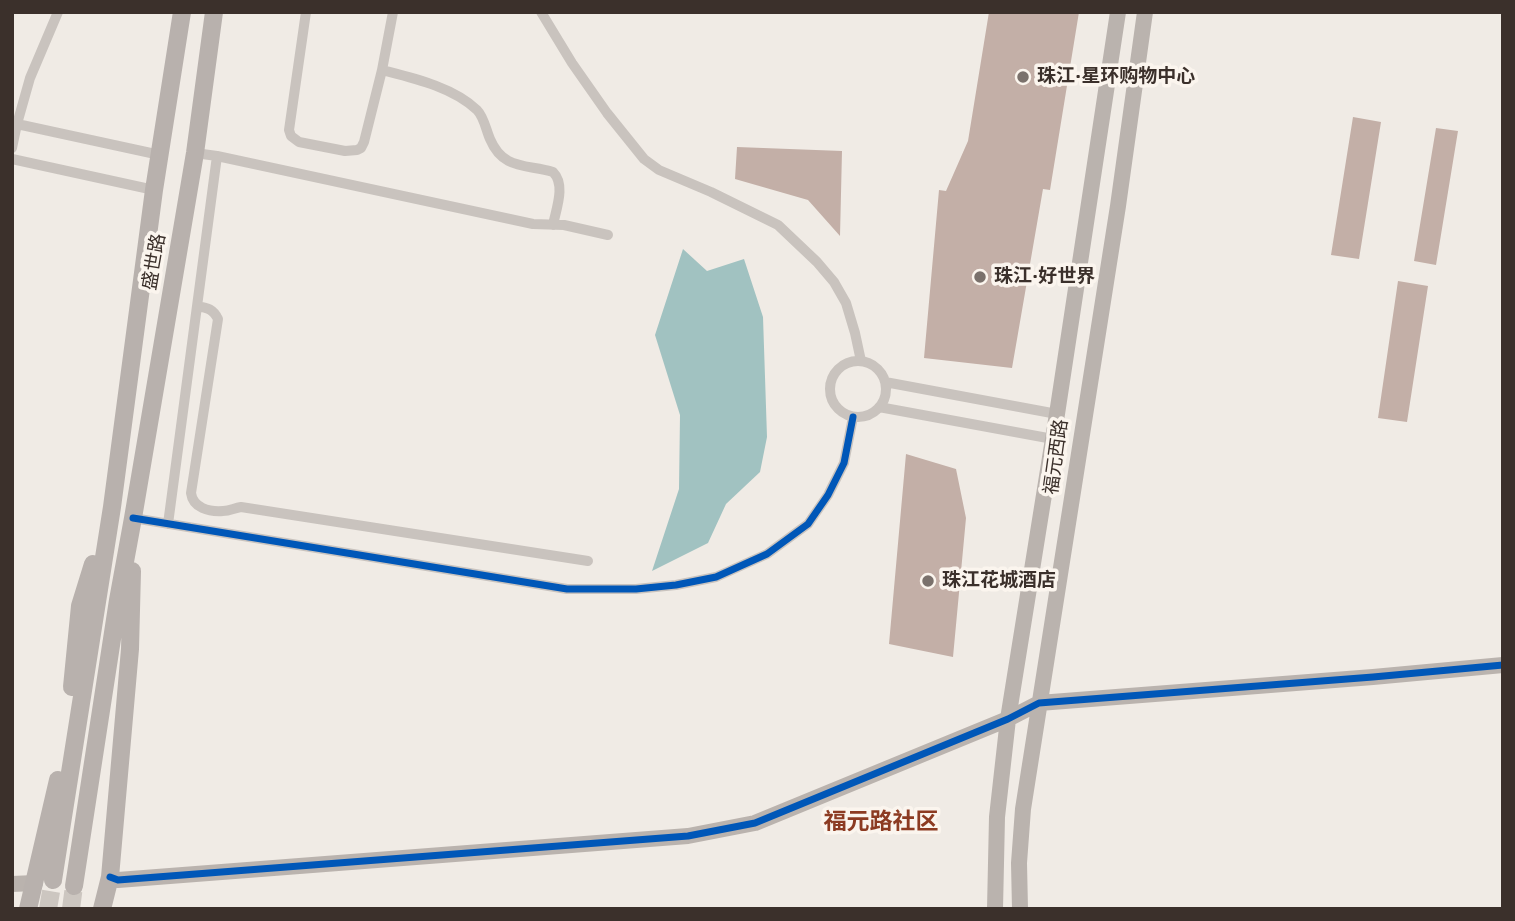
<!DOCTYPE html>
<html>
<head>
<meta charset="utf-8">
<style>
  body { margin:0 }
  #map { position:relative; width:1515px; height:921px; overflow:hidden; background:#f0ebe5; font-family:Signika,sans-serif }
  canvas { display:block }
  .frame { position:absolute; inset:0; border:14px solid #3b302b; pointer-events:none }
</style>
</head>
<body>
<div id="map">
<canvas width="1515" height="921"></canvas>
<div class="frame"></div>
</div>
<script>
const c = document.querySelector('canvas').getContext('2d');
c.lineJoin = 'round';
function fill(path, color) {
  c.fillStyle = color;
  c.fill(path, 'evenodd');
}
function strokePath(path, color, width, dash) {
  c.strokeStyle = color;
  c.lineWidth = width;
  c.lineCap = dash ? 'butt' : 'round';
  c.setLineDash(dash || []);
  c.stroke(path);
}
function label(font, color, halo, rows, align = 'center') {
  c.font = font + ' Signika,"Noto Sans SC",sans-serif';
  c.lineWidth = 7;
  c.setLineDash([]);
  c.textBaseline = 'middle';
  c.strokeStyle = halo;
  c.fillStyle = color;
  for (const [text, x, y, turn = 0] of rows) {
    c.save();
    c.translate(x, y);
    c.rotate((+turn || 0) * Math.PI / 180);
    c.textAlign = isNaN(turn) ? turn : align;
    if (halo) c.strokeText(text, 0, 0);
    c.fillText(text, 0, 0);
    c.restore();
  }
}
const water = new Path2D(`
  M683 249 707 271 744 259 763 317 767 437 760 472 726 504 708 543 652 571 679 489 680 415 655 335Z`);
const building = new Path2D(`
  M989 12H1079L1050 190 1043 189 1012 368 924 358 939 190 946 191 968 141Z
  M1353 117 1381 122 1359 259 1331 255Z
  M1436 128 1458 131 1436 265 1414 261Z
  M737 147 842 151 840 236 808 200 735 179Z
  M1398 281 1428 286 1407 422 1378 418Z
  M906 454 956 469 966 518 953 657 889 644Z`);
const primaryTunnel = new Path2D(`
  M48 909 53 880
  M71 909 74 886`);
const street = new Path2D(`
  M306 12 289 130 291 136 299 142 345 151 357 150 361 148 364 142 382 70 393 12
  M541 12 572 63 607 113 644 159 659 170 711 192 778 225 817 262 834 282 846 303 855 333 861 361
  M382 70C413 78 453 87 477 110 484 117 486 130 490 139 503 170 526 164 553 172 566 185 556 209 553 225
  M17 124 160 155
  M12 148 17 124 30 78 58 12
  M195 153 217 156 533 224 564 225 608 235
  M12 159 154 190
  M197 306C208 308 213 309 218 319L191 493C193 508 209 512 223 511 230 511 234 508 241 507L588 561
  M830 389a28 28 0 1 1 56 0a28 28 0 1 1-56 0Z
  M885 382 1057 414
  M879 407 1053 439
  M133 518 567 589H636L676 585 716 577 767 554 808 524 828 495 844 463 853 417
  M168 524 217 156`);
const secondary = new Path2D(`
  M110 877 118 880 688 836 755 823 1008 719 1039 703 1373 677 1503 665
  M12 884 35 883
  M995 909 997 817 1008 719 1057 414 1118 12
  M1020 909 1019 863 1023 809 1118 206 1145 12`);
const primary = new Path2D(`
  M72 687 80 606 93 564
  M53 880 112 507 154 190 182 12
  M74 886 118 600 133 518 195 153 214 12
  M28 909 58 780
  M102 909 110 877 130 649 132 571`);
const cycleway = new Path2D(`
  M133 518 567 589H636L676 585 716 577 767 554 808 524 828 495 844 463 853 417
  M110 877 118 880 688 836 755 823 1008 719 1039 703 1373 677 1503 665`);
const markers = [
  [1023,77,7,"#7a716c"],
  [980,277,7,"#7a716c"],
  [928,581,7,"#7a716c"]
];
const poiNames = [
  ["珠江·星环购物中心",1037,77],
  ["珠江·好世界",994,277],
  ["珠江花城酒店",942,581]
];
const streetNames = [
  ["盛世路",155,262,-80],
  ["福元西路",1057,457,-82]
];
const quarterNames = [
  ["福元路社区",881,823]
];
fill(water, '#a1c2c1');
fill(building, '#c3afa7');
strokePath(primaryTunnel, '#ccc6c0', 18, [18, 9]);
strokePath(street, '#c9c3be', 10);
strokePath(secondary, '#bab3ae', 16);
strokePath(primary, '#b8b1ad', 18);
strokePath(cycleway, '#0057b8', 7);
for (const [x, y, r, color] of markers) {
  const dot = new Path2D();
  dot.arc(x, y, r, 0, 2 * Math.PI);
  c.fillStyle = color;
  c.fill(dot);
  strokePath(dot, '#fbf5ee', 2.5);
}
label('bold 19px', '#3b302b', '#fbf5ee', poiNames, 'left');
label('19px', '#3b302b', '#fbf5ee', streetNames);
label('bold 23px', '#8c3b22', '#fbf5ee', quarterNames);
</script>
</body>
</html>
